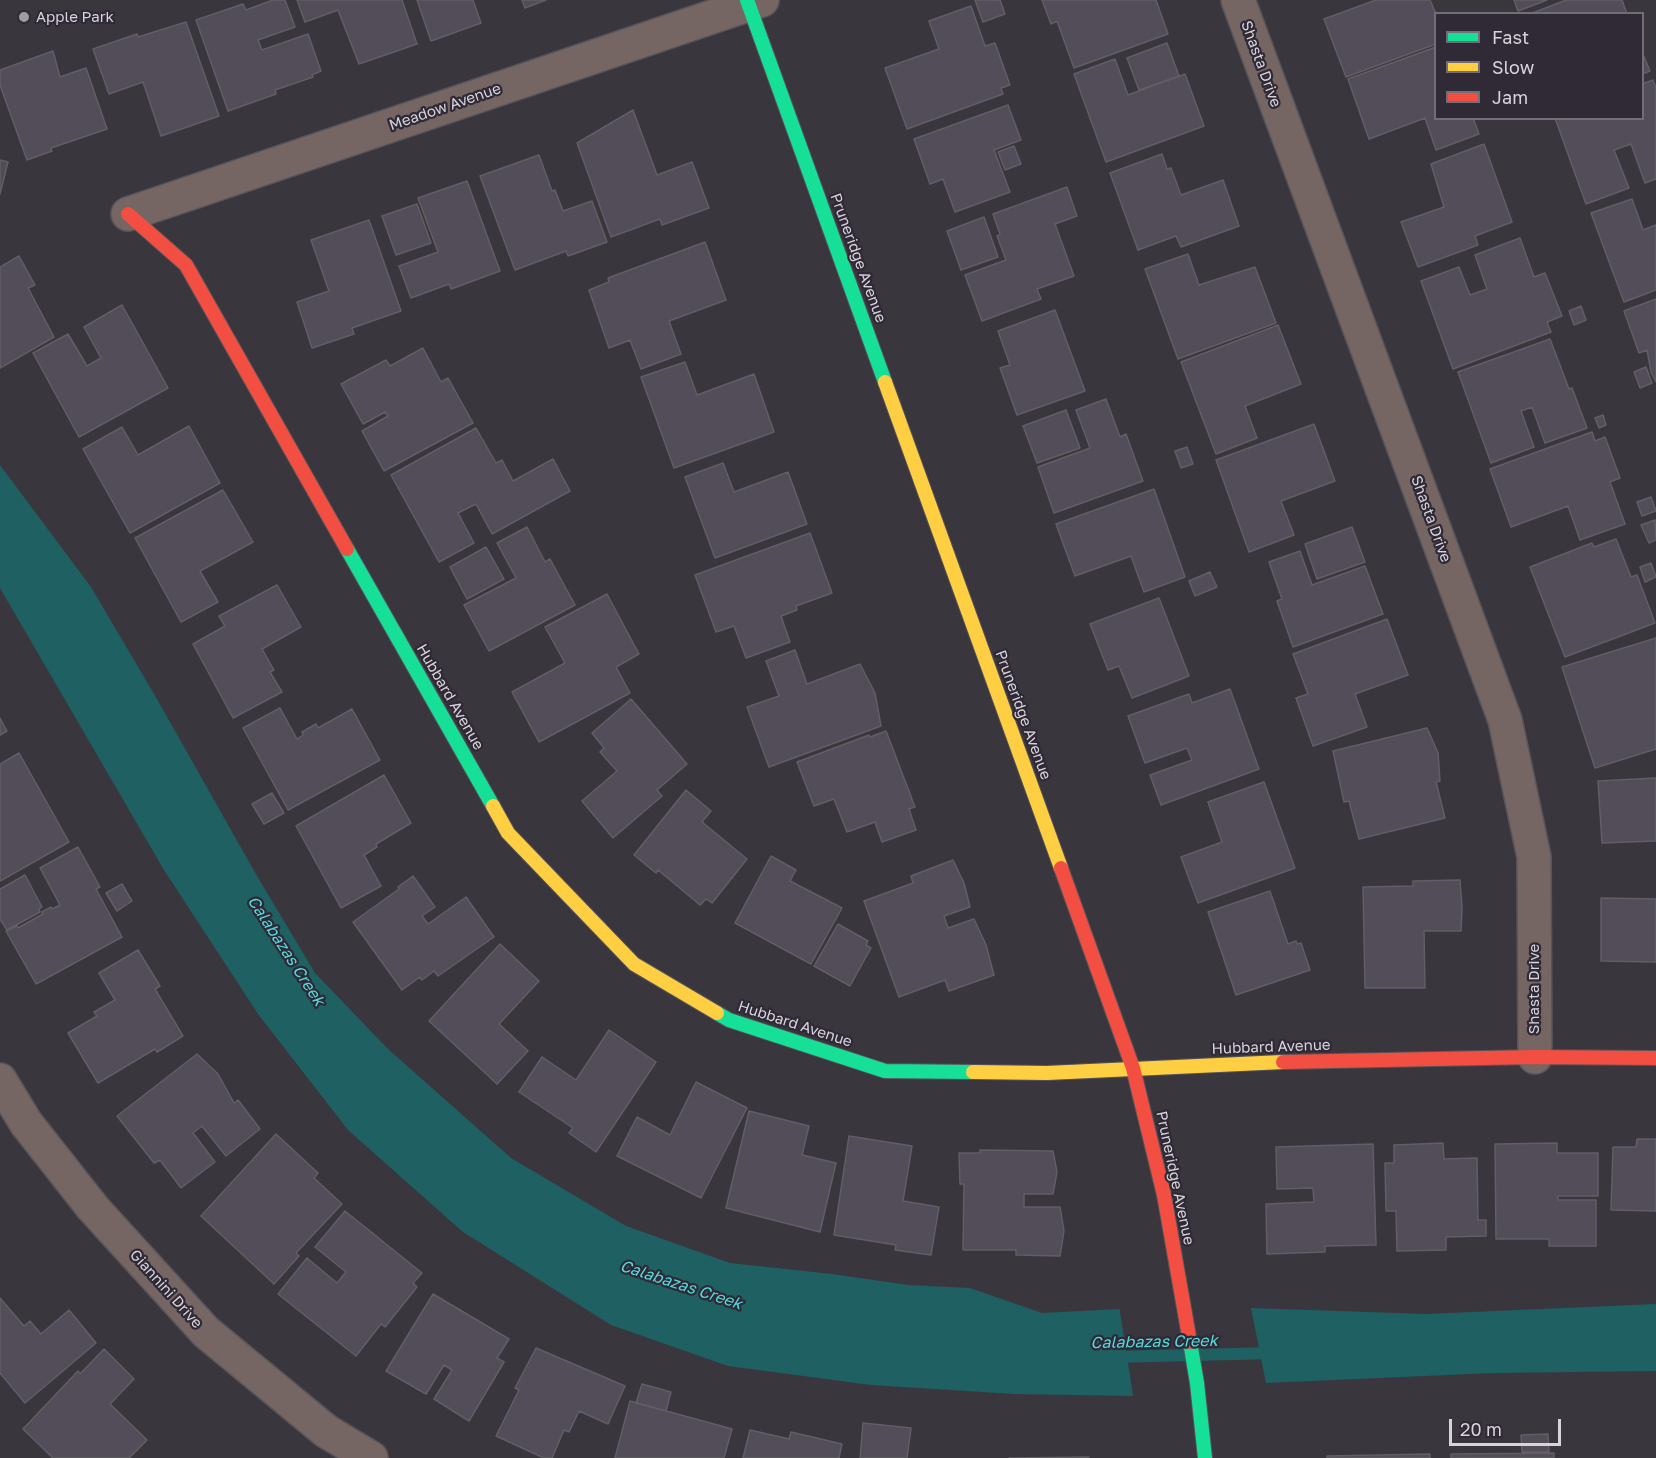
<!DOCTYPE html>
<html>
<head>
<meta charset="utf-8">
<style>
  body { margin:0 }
  #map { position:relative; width:1656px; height:1458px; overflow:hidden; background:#3a363e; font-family:"Golos Text",sans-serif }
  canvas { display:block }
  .legend { position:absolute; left:1434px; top:12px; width:210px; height:108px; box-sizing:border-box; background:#302936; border:2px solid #736d78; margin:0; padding:8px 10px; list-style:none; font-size:18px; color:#d7d3db }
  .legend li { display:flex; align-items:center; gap:12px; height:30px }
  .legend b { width:30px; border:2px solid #736d78 }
  .scale { position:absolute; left:1449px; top:1419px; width:112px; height:27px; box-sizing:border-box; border:3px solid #d7d3db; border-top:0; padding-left:8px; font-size:18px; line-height:21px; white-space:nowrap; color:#d7d3db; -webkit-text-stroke:4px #302936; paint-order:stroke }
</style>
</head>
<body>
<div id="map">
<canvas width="1656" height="1458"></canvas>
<ul class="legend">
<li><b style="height:8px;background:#16e098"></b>Fast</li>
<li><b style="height:8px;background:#ffcf43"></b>Slow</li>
<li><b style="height:8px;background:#f24e42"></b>Jam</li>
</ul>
<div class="scale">20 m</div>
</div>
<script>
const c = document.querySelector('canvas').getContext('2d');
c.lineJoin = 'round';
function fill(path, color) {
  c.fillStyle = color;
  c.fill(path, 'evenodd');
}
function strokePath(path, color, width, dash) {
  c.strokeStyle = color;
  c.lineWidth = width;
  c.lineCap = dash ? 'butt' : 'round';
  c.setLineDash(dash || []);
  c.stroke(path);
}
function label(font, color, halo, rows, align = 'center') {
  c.font = font + ' "Golos Text",sans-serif';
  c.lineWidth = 4.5;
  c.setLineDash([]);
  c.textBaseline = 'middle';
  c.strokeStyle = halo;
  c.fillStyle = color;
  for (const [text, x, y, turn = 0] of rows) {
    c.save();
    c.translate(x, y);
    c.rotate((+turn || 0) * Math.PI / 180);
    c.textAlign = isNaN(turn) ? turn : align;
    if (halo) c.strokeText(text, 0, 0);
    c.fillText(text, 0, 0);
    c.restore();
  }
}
const water = new Path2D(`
  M0 465 91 587 157 699 257 876 315 973 388 1049 511 1158 626 1226 730 1263 832 1274 908 1285 970 1288 1042 1313 1120 1309 1133 1396 1014 1394 871 1385 728 1366 611 1325 463 1232 348 1130 258 1014 164 870 0 588Z
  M1656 1304V1371L1493 1373 1266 1383 1251 1308 1426 1314Z`);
const pier = new Path2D(`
  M1120 1312H1123L1134 1384H1132Z`);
const stream = new Path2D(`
  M1110 1357 1276 1353`);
const building = new Path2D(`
  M273 0H285L295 27 258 40 262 50 308 34 321 71 312 75 313 77 275 90 276 94 228 111 196 20 243 4 246 10Z
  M297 0H402L417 44 359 64 338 10 305 22Z
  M417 0H473L481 23 431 41Z
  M522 0H546L525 8Z
  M975 0H1000L1005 14 983 22Z
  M1042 0H1156L1168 34 1074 68 1057 21 1051 24Z
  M1376 0H1430L1436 14V44L1346 77 1324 19Z
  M1514 0H1547L1518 11Z
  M1566 0H1622L1627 14H1530Z
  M971 6 985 46 995 43 1010 85 1001 88 1003 94 907 129 885 68 939 49 929 21Z
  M186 22 219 116 161 136 143 82 109 94 93 49 137 34 138 37Z
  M1167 43 1179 76 1139 90 1127 58Z
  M1436 47V118H1473L1479 134 1436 150 1425 118 1369 139 1348 79Z
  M53 51 60 77 86 68 107 129 51 148 52 151 27 160 0 85V70Z
  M1642 52 1650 71 1642 74Z
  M1115 59 1128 95 1185 74 1204 126 1106 162 1074 74Z
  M1653 80 1656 88V179L1645 183 1631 144 1614 150 1629 188 1586 204 1555 118H1642V84Z
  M1008 105 1021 140 994 150 1010 192 955 212 943 179 930 184 914 139Z
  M633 110 657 175 692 162 709 208 662 225 660 219 611 237 577 143Z
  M1484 144 1512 222 1475 236 1478 245 1418 267 1401 222 1444 207 1431 164Z
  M1014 146 1021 164 1005 170 998 152Z
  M1162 154 1167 169 1171 168 1181 195 1223 180 1239 226 1181 247 1176 236 1138 250 1110 173Z
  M539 155 552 191 555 190 563 211 592 201 607 242 568 256 566 251 515 270 480 176Z
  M0 160 8 162 0 194Z
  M467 181 500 271 451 289 449 284 411 298 399 266 438 252 418 198Z
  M1067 187 1077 216 1055 224 1074 276 1037 289 1041 299 982 321 965 275 1006 260 997 236 1000 234 993 214Z
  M1632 199 1643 230 1656 225V290L1624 302 1591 213Z
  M417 204 431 243 396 255 382 216Z
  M984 217 998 257 961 270 947 231Z
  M369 220 401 311 352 328 354 334 312 348 297 302 329 291 311 240Z
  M1520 238 1534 277 1545 273 1562 316 1547 322 1551 332 1453 369 1421 281 1459 267 1470 295 1487 289 1475 255Z
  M705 242 726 300 669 321 681 354 641 369 630 340 609 348 589 290 609 282 608 278Z
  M1188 254 1199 285 1255 267 1276 323 1178 359 1145 269Z
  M19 256 35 285 28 288 54 337 0 368V267Z
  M1656 299V382L1651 372 1647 350 1639 353 1624 311Z
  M122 305 168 388 79 437 33 353 68 334 87 366 101 358 84 327Z
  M1581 306 1586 320 1574 325 1569 311Z
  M1055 310 1085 391 1017 415 1000 368 1010 365 998 331Z
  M1278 325 1301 384 1245 406 1257 438 1216 454 1181 362Z
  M1550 339 1569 389 1572 388 1587 428 1545 443 1532 407 1521 411 1534 447 1491 463 1458 372Z
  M423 348 441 382 448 378 473 423 384 471 362 431 388 416 385 412 363 424 341 384 386 360 390 366Z
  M685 362 697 395 754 374 774 432 674 468 641 377Z
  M1646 367 1652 383 1640 388 1634 372Z
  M1106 399 1120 437 1126 434 1143 481 1054 513 1038 467 1090 448 1076 410Z
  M1066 410 1080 448 1037 463 1023 426Z
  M1603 415 1606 425 1599 428 1595 418Z
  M1314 424 1335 481 1281 501 1294 535 1249 552 1216 460Z
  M189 426 220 483 130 533 83 449 122 427 138 455Z
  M476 428 496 463 502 460 513 481 553 459 570 491 492 534 476 504 458 513 474 543 439 562 391 475Z
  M1592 432 1595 441 1605 437 1620 478 1610 482 1625 524 1580 540 1568 506 1511 527 1490 469Z
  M1187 447 1193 464 1181 468 1175 451Z
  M723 463 734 492 788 472 807 524 715 558 685 477Z
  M1154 489 1185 577 1144 592 1131 556 1075 576 1056 524Z
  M223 490 253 542 200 571 218 602 181 622 135 538Z
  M1651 497 1656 511 1642 516 1637 502Z
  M1655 520 1656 540 1649 543 1641 525Z
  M527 527 545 562 550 559 575 605 489 651 464 605 516 578 497 543Z
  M1352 527 1365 562 1317 579 1305 544Z
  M810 533 832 593 796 606 797 610 781 616 790 642 746 658 734 626 716 632 695 575Z
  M1616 539 1631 577 1637 575 1655 623 1565 657 1530 567 1592 543 1594 547Z
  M486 547 504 579 467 599 450 567Z
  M1300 551 1312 585 1365 566 1383 614 1293 647 1277 601 1282 599 1269 562Z
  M1651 563 1656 577 1645 582 1640 567Z
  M1210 572 1217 587 1195 596 1189 581Z
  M277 585 301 627 262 649 274 670 270 672 282 692 233 718 193 644 225 626 219 616Z
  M607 594 639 654 616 667 630 693 539 742 512 692 565 663 545 627Z
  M1159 598 1189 676 1132 698 1119 666 1108 670 1090 624Z
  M1387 619 1408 675 1355 694 1367 727 1313 746 1296 698 1308 694 1293 654Z
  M1656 638V749L1595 768 1562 667Z
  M795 650 807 684 860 664 875 693 881 726 769 767 747 707 779 696 766 661Z
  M1230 689 1259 769 1161 805 1150 775 1192 760 1187 748 1145 763 1128 716 1189 694 1192 703Z
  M631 699 687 764 657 790 662 796 613 838 582 801 617 771 600 752 604 748 592 733Z
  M280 708 297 739 303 735 302 732 316 724 318 728 352 709 380 760 288 810 243 728Z
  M0 718 7 731 0 735Z
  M1427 728 1438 753 1440 781 1436 782 1445 818 1359 839 1349 801 1344 802 1333 751Z
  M886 731 915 807 909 809 916 830 882 842 875 822 847 832 834 799 814 806 797 762 869 735 870 737Z
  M19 753 69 842 0 881V764Z
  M384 775 411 823 376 844 377 847 364 855 381 886 341 908 296 826Z
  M1656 778V841L1602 843 1598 781Z
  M1264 782 1295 868 1198 903 1181 857 1222 842 1208 802Z
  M686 790 711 811 702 822 747 859 712 903 706 899 700 905 658 870 656 873 634 855Z
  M272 793 284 813 264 824 252 804Z
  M78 847 100 887 96 889 122 937 36 984 6 931 17 926 18 928 43 914 42 912 51 907 52 909 60 905 40 868Z
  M771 856 796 870 790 881 842 908 811 964 735 923Z
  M953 860 964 883 970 907 944 916 948 928 974 919 986 945 994 975 949 991 945 980 899 997 864 901 913 883 911 876Z
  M25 875 42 907 39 909 40 912 7 930 0 919V889Z
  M413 876 435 907 422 916 428 924 466 897 494 937 438 976 434 971 422 980 420 977 402 990 353 922 399 889 398 887Z
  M1460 880 1462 908 1461 931H1424L1425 988H1365L1363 887 1413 886V881Z
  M122 884 132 901 117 911 106 893Z
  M1270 891 1288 944 1296 941 1297 944 1301 943 1310 970 1236 995 1208 912Z
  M1601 898 1656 899V962L1601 961Z
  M838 924 868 941 866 945 871 948 850 986 814 966Z
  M500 944 539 981 499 1024 528 1051 497 1084 429 1021Z
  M138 950 160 986 155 989 183 1036 157 1052 155 1049 98 1083 68 1033 97 1016 94 1012 115 1000 99 973Z
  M609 1030 656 1062 596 1152 569 1133 573 1128 519 1092 542 1057 576 1080Z
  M197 1054 218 1074 234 1103 238 1100 260 1129 226 1156 202 1126 193 1133 215 1162 181 1188 160 1160 154 1163 117 1116Z
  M696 1082 747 1108 701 1198 617 1156 637 1117 670 1135Z
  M749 1111 809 1126 802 1155 836 1163 820 1232 726 1208Z
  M276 1134 318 1173 314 1178 342 1204 296 1253 299 1256 274 1284 201 1216Z
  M849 1136 912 1146 903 1201 939 1207 931 1255 895 1250 896 1245 834 1235Z
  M1637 1139H1656V1211L1611 1210 1613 1147H1636Z
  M1443 1143 1444 1159 1477 1158 1478 1220H1486V1236L1446 1237V1250L1397 1251 1396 1211H1386L1385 1163H1394V1145Z
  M1557 1143V1153H1598V1196H1558V1200H1596V1246H1549V1239H1496L1495 1144Z
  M1373 1144 1376 1245 1325 1246V1252L1267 1254 1266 1204 1314 1202 1313 1188 1277 1189 1276 1147Z
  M980 1150 1053 1151 1057 1172 1053 1194H1024V1207H1060L1064 1231 1060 1256 1016 1255V1250H963L964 1184H960L959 1153H980Z
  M345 1211 422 1273 413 1283 417 1287 385 1327 381 1324 356 1356 278 1294 307 1258 337 1283 346 1272 315 1247Z
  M433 1294 509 1339 497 1358 504 1362 469 1421 434 1399 452 1370 444 1365 426 1394 386 1371Z
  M0 1298 24 1326 30 1321 41 1334 69 1310 96 1343 25 1403 0 1373Z
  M536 1348 625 1386 608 1424 579 1411 569 1432 564 1430 552 1458H544L496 1436 519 1390 515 1388Z
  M104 1349 134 1379 110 1404 147 1440 129 1458H53L23 1429 78 1371 80 1374Z
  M642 1384 671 1392 666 1411 636 1403Z
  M630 1401 732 1429 724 1458H615Z
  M863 1423 911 1428 907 1458H860Z
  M750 1430 789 1439 791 1432 842 1444 839 1458H743Z
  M1548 1434 1549 1452H1522L1521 1435Z
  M1554 1453V1458H1451V1454Z
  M1430 1454V1458H1327V1456Z
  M1089 1457V1458H1009Z`);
const street = new Path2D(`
  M1238 0 1505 720 1534 857 1535 1057
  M128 214 762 0
  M0 1080 26 1123 93 1208 206 1332 326 1431 371 1458`);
const fast = new Path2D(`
  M747 0 885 382
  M347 549 493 806
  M717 1013 729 1020 885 1071 973 1072
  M1190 1342 1197 1383 1205 1458`);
const slow = new Path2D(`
  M885 382 1061 868
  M493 806 508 833 634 964 717 1013
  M973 1072 1047 1073 1283 1062`);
const jam = new Path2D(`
  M128 214 186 265 347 549
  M1061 868 1133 1068 1164 1195 1190 1342
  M1283 1062 1535 1057 1656 1058`);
const markers = [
  [24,17,6,"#a09ca4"]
];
const poiNames = [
  ["Apple Park",36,17]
];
const streetNames = [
  ["Shasta Drive",1261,64,70],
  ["Meadow Avenue",445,107,-19],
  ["Pruneridge Avenue",858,258,70],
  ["Shasta Drive",1431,519,70],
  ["Hubbard Avenue",450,697,60],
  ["Pruneridge Avenue",1023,715,70],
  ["Shasta Drive",1534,989,-90],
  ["Hubbard Avenue",795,1024,18],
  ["Hubbard Avenue",1271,1047,-2],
  ["Pruneridge Avenue",1175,1178,78],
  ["Giannini Drive",166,1289,48]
];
const waterNames = [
  ["Calabazas Creek",286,951,57],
  ["Calabazas Creek",681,1285,18],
  ["Calabazas Creek",1154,1342,-1]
];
fill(water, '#1f6062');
fill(pier, '#3a363e');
strokePath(stream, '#1f6062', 12);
fill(building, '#534c59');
strokePath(building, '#615e64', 1.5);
strokePath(street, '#565359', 36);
strokePath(fast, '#565359', 16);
strokePath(slow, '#565359', 16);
strokePath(jam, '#565359', 16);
strokePath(street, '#756663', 33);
strokePath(fast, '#16e098', 14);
strokePath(slow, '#ffcf43', 14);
strokePath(jam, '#f24e42', 14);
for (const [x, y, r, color] of markers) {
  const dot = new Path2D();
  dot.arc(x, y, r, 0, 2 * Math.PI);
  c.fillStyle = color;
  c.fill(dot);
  strokePath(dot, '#302936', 2);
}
label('15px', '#d7d3db', '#302936', poiNames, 'left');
label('15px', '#d7d3db', '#302936', streetNames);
label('italic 16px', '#52dade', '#302936', waterNames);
</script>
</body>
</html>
